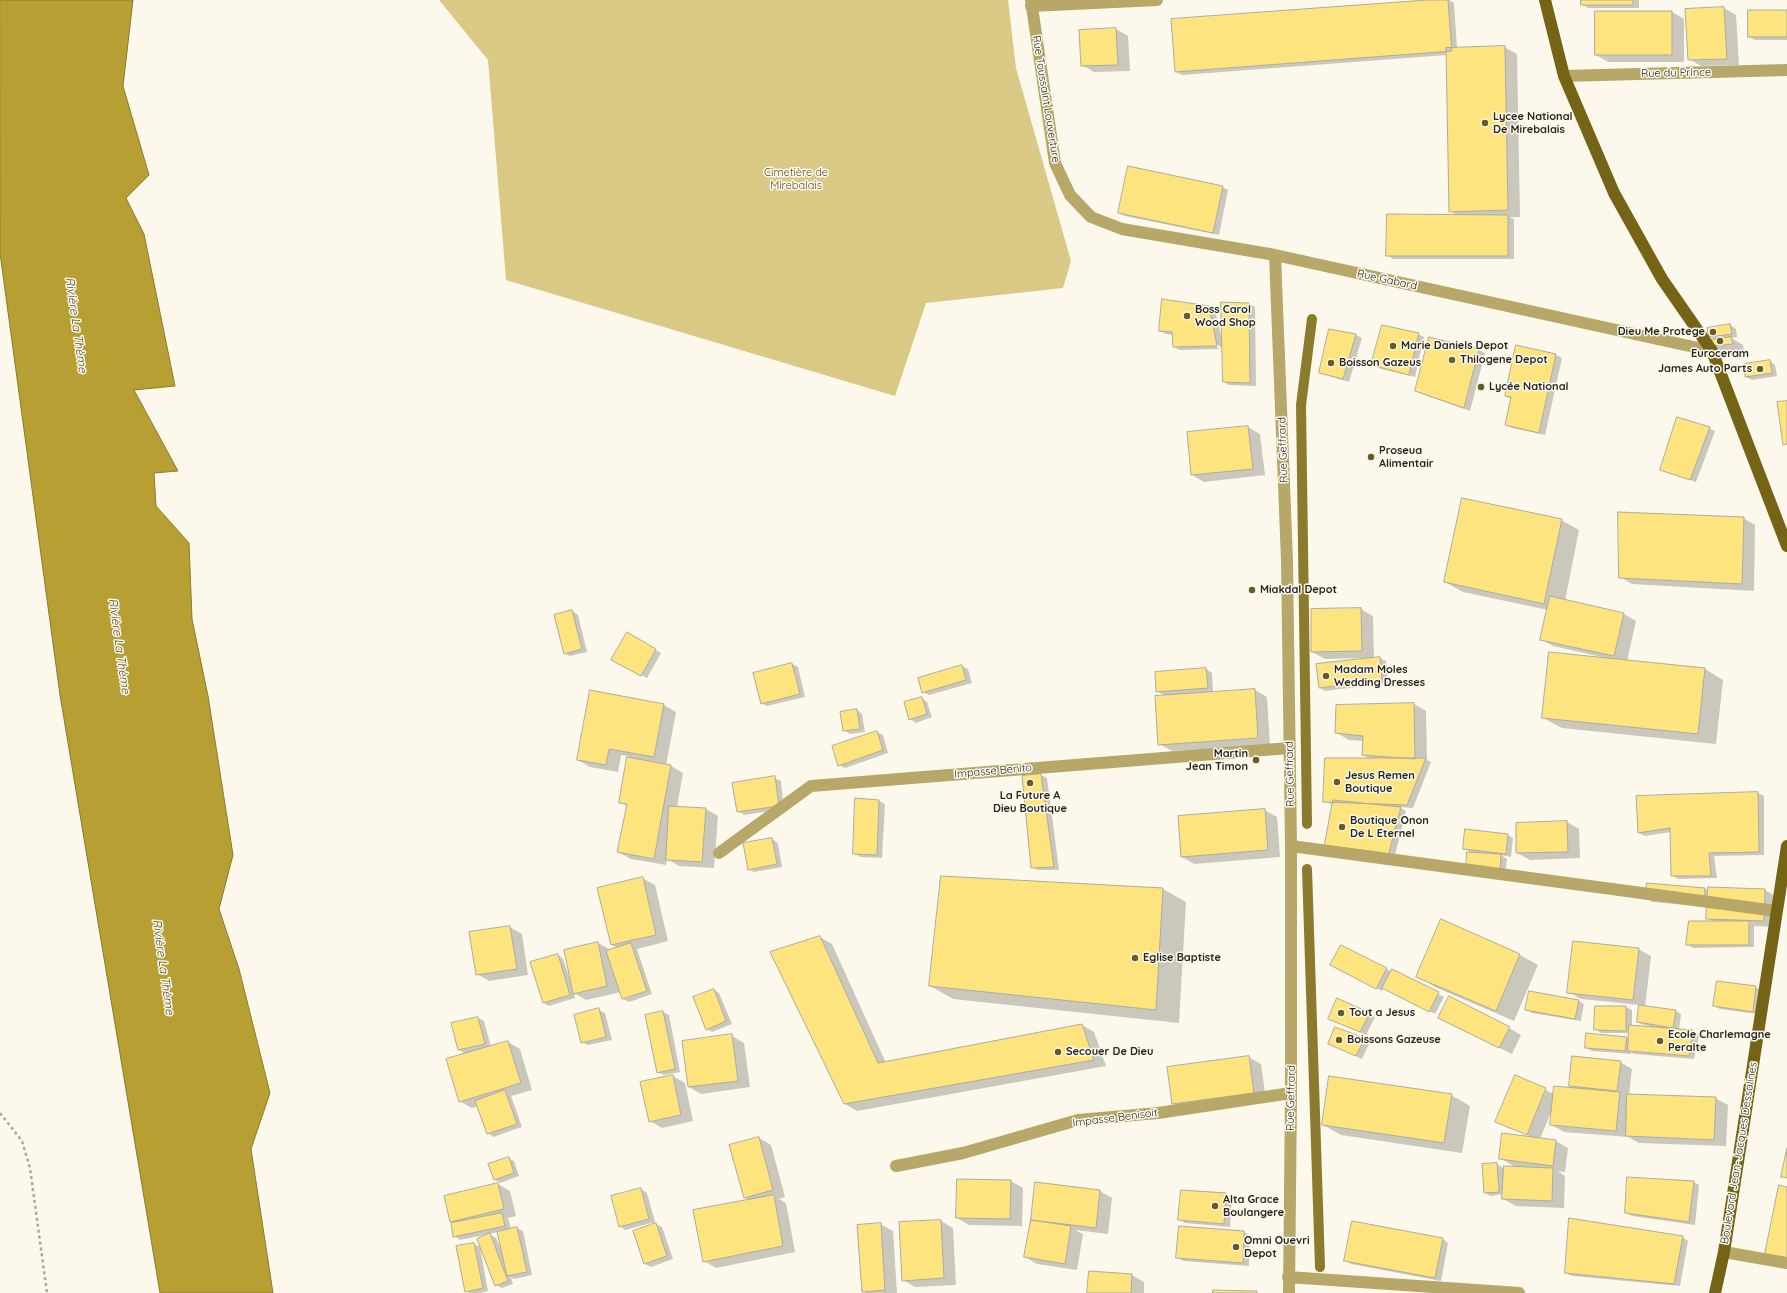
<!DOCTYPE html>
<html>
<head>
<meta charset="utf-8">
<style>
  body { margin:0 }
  canvas { display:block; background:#fcf9ec }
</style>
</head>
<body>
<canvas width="1787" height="1293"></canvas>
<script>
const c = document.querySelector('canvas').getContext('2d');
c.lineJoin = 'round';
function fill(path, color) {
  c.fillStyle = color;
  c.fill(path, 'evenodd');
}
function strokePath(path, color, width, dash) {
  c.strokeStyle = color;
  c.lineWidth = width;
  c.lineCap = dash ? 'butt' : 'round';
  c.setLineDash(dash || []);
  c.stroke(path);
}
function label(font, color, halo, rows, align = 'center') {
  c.font = font + ' Quicksand,sans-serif';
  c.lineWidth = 3;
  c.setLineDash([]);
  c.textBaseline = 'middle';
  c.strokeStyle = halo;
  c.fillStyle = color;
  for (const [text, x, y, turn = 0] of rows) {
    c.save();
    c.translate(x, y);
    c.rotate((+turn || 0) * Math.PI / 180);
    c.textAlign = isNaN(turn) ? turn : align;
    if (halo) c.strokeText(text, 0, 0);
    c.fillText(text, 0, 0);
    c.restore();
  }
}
const green = new Path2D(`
  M439 0H1008L1016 68 1071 261 1063 288 926 303 895 396 506 280 488 60Z`);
const water = new Path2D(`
  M0 0H133L123 86 149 175 126 198 144 234 175 386 134 390 178 471 154 473 156 506 189 543 192 619 208 696 233 855 219 909 239 969 270 1093 251 1149 273 1293H160L60 695 0 253Z`);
const shadow = new Path2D(`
  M1440 0H1449L1454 3 1457 48 1504 47 1517 54 1520 217H1509L1514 219V259H1393L1387 255 1458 216 1450 211 1447 55 1182 75 1176 72Z
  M1582 0H1639V8H1588L1582 4Z
  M1724 8 1736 15 1739 65 1701 66 1689 59 1687 10Z
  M1787 11V40H1755L1749 37Z
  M1596 12H1672L1684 19V62H1608L1596 55Z
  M1116 29 1128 36 1130 71 1094 72 1082 65Z
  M1222 187 1228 190 1219 235 1125 216 1119 213Z
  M1222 303 1249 304 1255 307 1256 386 1229 385 1224 382 1223 348 1213 342 1212 344 1220 349 1180 350 1174 347 1173 335 1166 334 1160 331 1209 307 1215 310 1223 345Z
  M1730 325 1736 329 1737 337 1731 338 1743 345 1744 351 1725 353 1713 346 1715 340 1710 337Z
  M1330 330 1356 335 1362 338 1349 382 1326 375 1320 372Z
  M1418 334 1424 337 1415 377 1378 368 1372 364Z
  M1430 338 1479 350 1485 353 1470 411 1422 394Z
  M1556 355 1562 358 1545 435 1512 428 1506 425 1511 399 1506 396Z
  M1770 361 1775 365 1777 376 1752 380 1746 377Z
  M1248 427 1260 434 1265 475 1204 482 1192 475Z
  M1709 428 1715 431 1696 482 1661 469Z
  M1743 518 1755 525 1754 591 1632 584 1620 577Z
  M1561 520 1579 530 1565 601 1624 614 1636 621 1627 661 1705 669 1723 680 1716 744 1562 728 1543 718 1602 657 1553 646 1541 639 1548 610 1463 592 1445 582Z
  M1361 609 1373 616 1374 659 1380 658 1386 661 1388 683 1325 691 1320 688 1368 659V658L1325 659 1312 652Z
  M572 611 578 615 587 652 570 656 564 653Z
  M627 634 661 653 647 678 613 659Z
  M792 664 798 667 805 697 767 706 761 703Z
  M962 666 968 669 972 683 929 695 923 692Z
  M1206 669 1212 673 1213 693 1255 690 1267 697 1270 745 1172 751 1159 744 1165 696 1157 691Z
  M921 698 927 702 932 717 916 723 910 719Z
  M1414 704 1426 711 1427 760 1431 762 1413 808 1399 807 1406 811 1393 863 1333 805 1324 801 1370 759 1363 755 1364 741 1349 740 1337 733Z
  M664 705 676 712 666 765 671 766 683 773 677 807 706 809 718 816 714 868 679 866 667 859 666 865 631 859 618 852 627 806 620 802 628 756 621 755 618 772 590 767 578 760Z
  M857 710 862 714 865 732 850 734 844 730Z
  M877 732 883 735 888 753 845 768 839 765Z
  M1041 775 1047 778 1059 870H1038L1032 867 1023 777Z
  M775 778 781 781 784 809 744 815 738 811Z
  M1758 793 1764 796V855L1714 856 1717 878 1678 879 1672 875 1671 832 1645 836 1639 833 1637 797Z
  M856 800 879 801 885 804 882 858 860 857 854 853Z
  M1264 810 1277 817 1280 857 1194 864 1182 857Z
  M1567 822 1579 829 1580 858 1530 860 1517 853Z
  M1508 835 1513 838 1511 857 1501 855 1507 859 1505 875 1464 848Z
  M772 839 778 843 782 867 754 872 748 869Z
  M642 878 655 885 668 941 637 949 652 994 629 1002 623 999 621 992 586 1000 574 993 575 998 549 1006 544 1003 558 955 563 959 569 977 598 943 611 950 618 948 612 945Z
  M1163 889 1186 902 1179 1023 953 999 930 986Z
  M1705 889 1709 891 1765 890 1777 897 1776 927 1754 926V947L1693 948 1687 944 1714 922 1707 918 1708 907 1652 902 1646 898Z
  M1442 921 1520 955 1538 965 1514 1021 1435 987 1417 976Z
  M510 927 522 934 528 975 489 981 477 974Z
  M820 937 832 944 886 1063 1082 1025 1094 1032 1106 1066 857 1111 845 1104Z
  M1638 949 1651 956 1645 1007 1676 1011 1681 1014 1679 1030 1693 1031 1699 1035 1694 1059 1634 1054 1631 1052V1054L1592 1051 1586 1048 1627 1038 1629 1039 1630 1033H1601L1595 1029 1626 1007 1632 1010V1026L1651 1028V1026L1643 1025 1638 1022 1640 1005 1581 999 1568 992Z
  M1337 968 1386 969 1444 997 1435 1014 1384 988 1382 991Z
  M1755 987 1761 990 1758 1014 1720 1009 1714 1006Z
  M714 990 719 993 732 1024 712 1032 707 1029Z
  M1579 1001 1584 1004 1581 1021 1532 1013 1527 1009Z
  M599 1010 605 1013 612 1040 588 1045 582 1042Z
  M663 1012 669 1015 680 1072 664 1075 658 1072Z
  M1369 1014 1375 1017 1366 1035 1330 1019Z
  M478 1018 484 1021 491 1047 508 1042 520 1049 532 1090 511 1096 522 1127 493 1137 488 1133 478 1106 472 1108 459 1101 466 1054 459 1050 453 1024Z
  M1452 1024 1509 1028 1521 1035 1512 1054Z
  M1335 1028 1370 1042 1362 1059 1335 1047Z
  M732 1036 744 1043 750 1087 701 1094 689 1087Z
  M1249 1057 1261 1064 1266 1100 1185 1110 1173 1103Z
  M1620 1062 1632 1069 1629 1095 1715 1098 1728 1105 1726 1146 1639 1143 1628 1137 1564 1132 1552 1125V1110L1540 1139 1556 1141 1568 1148 1565 1172 1558 1171 1565 1176 1564 1208 1516 1206 1503 1199 1504 1194 1490 1196 1485 1192 1497 1164 1503 1168V1176L1515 1167 1500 1158 1531 1137 1497 1121 1515 1076 1554 1094 1576 1089 1570 1085Z
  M673 1076 685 1083 693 1121 662 1128 650 1121Z
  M1451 1095 1470 1106 1462 1153 1341 1135 1323 1125Z
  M759 1138 771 1145 785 1197 779 1199 786 1203 795 1252 716 1268 704 1261 749 1200 745 1198Z
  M508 1158 514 1161 519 1176 500 1183 494 1179Z
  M1011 1181 1023 1188 1022 1226 969 1225 957 1218Z
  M1694 1182 1699 1185 1695 1225 1632 1216 1626 1213Z
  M1036 1183 1100 1191 1112 1198 1108 1234 1075 1230 1083 1234 1077 1270 1037 1264 1025 1257Z
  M498 1184 510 1191 516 1216 508 1218 511 1229 517 1228 523 1231 532 1275 514 1279 511 1277 513 1284 502 1288 496 1285 489 1234 460 1240 454 1236V1223L451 1222ZM498 1232 503 1252H502L496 1238 489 1234Z
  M641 1189 647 1193 655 1222 625 1230 620 1226Z
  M1182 1191 1226 1194 1232 1197 1230 1227 1185 1223 1179 1219Z
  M941 1221 953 1228 956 1285 915 1287 903 1280Z
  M656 1224 662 1227 673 1259 651 1267 645 1264Z
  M880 1224 893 1231 897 1293H866L863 1291Z
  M1244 1232 1249 1235V1266L1183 1261 1177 1257Z
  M1682 1237 1688 1241 1680 1286 1572 1276 1566 1273Z
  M1443 1239 1448 1243 1441 1281 1351 1264 1346 1260Z
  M474 1244 480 1247 488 1291 480 1293H470L466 1291Z
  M1090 1272 1132 1275 1144 1282V1293H1088Z`);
const stream = new Path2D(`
  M1307 824 1301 405 1312 319
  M1307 869 1320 1267`);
const building = new Path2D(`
  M1427 0H1448L1452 51 1175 72 1171 19Z
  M1581 0H1633V5H1581Z
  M1724 7 1727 59 1688 60 1685 9Z
  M1748 10H1787V37H1748Z
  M1595 11H1672V55H1595Z
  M1116 28 1118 65 1081 66 1079 30Z
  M1505 46 1508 210 1449 212 1446 48Z
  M1128 166 1223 186 1213 233 1118 213Z
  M1387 214 1508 215V256H1386Z
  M1162 299 1209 306 1217 346 1173 347 1172 332 1159 331Z
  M1221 302 1249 303 1250 383 1223 382Z
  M1730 324 1732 334 1709 337 1707 328Z
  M1382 325 1419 333 1409 375 1371 365Z
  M1329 329 1356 334 1343 379 1319 373Z
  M1429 337 1479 349 1464 408 1415 391Z
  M1731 337 1733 344 1712 346 1711 340Z
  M1516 345 1556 354 1539 433 1505 425 1511 397 1505 396Z
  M1770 360 1772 373 1745 377 1744 364Z
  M1787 401V444L1783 445 1777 402Z
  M1677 417 1710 427 1690 480 1660 470Z
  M1248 426 1253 469 1191 475 1187 432Z
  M1462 498 1562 519 1544 604 1444 582Z
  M1618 512 1744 517 1742 584 1619 578Z
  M1550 596 1624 613 1614 656 1540 640Z
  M1361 608 1362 651 1311 652V609Z
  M572 610 582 649 564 654 554 615Z
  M627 632 656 649 641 676 611 660Z
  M1549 652 1705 668 1698 734 1542 718Z
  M1380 657 1382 680 1319 688 1316 664Z
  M792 663 800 694 761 704 753 673Z
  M962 665 966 680 922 693 918 678Z
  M1206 668 1208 688 1156 692 1155 672Z
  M1255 689 1258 738 1158 745 1155 696Z
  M590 690 664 704 654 757 609 749 606 765 577 760Z
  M922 697 927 714 909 720 904 702Z
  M1414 703 1415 759 1362 755 1363 736 1335 733 1336 705Z
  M857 709 860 729 843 731 840 712Z
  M877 731 883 750 838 766 832 746Z
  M627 757 671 765 654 859 617 852 627 804 619 803Z
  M1325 758H1426L1407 805 1323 802Z
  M1041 774 1054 867 1031 868 1022 776Z
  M775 776 779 806 737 812 732 783Z
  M1758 792 1759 852 1709 853 1711 876H1671L1670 828 1638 833 1636 796Z
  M855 798 879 800 877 855 853 854Z
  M1333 800 1401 807 1387 860 1324 849Z
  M669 806 706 808 702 862 666 860Z
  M1265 809 1268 850 1181 857 1178 816Z
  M1567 821 1568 852 1516 853V823Z
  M1465 829 1508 834 1506 854 1463 849Z
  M772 838 777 864 748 870 743 843Z
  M1467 852 1501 854 1500 872 1466 870Z
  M941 876 1163 888 1156 1010 929 986Z
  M643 877 656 935 611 945 597 888Z
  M1647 883 1705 888 1704 904 1645 899Z
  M1708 887 1765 889 1764 921 1706 919Z
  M1441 919 1520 954 1496 1011 1416 977Z
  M1689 921H1749V945H1686Z
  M510 926 517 969 476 975 469 932Z
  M820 936 878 1063 1082 1024 1094 1060 844 1104 770 952Z
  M1573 941 1639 948 1633 1000 1567 993Z
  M598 942 607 986 573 994 564 950Z
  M631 943 647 991 622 999 606 951Z
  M1341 945 1387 968 1376 989 1330 965Z
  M558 954 570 995 543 1003 530 962Z
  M1392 969 1439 992 1429 1012 1382 988Z
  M1717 981 1756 986 1753 1012 1713 1006Z
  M714 989 726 1021 706 1030 693 997Z
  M1529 991 1579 1000 1575 1019 1525 1010Z
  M1449 996 1510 1027 1499 1048 1438 1018Z
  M1337 998 1370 1013 1360 1032 1328 1019Z
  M1639 1005 1676 1010 1673 1028 1637 1022Z
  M1595 1006H1626V1031L1594 1030Z
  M599 1008 606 1037 581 1043 574 1015Z
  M663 1011 675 1069 657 1073 645 1015Z
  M478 1017 485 1044 458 1050 451 1023Z
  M1629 1025 1693 1030 1689 1056 1628 1051Z
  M1335 1027 1365 1038 1356 1056 1328 1044Z
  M1586 1033 1627 1037 1625 1051 1585 1048Z
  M732 1034 738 1081 688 1087 682 1041Z
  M508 1041 521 1083 459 1102 446 1059Z
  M1249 1056 1254 1093 1172 1104 1167 1067Z
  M1572 1056 1621 1061 1617 1091 1569 1086Z
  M673 1075 681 1115 649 1122 640 1082Z
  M1515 1075 1546 1088 1527 1135 1495 1122Z
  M1329 1076 1452 1094 1444 1143 1322 1125Z
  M1554 1086 1620 1092 1616 1131 1550 1125Z
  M505 1090 517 1124 487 1134 475 1101Z
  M1627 1094 1716 1097 1714 1140 1626 1136Z
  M1502 1133 1556 1140 1553 1166 1499 1159Z
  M759 1137 773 1190 744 1198 729 1145Z
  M1787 1148V1178L1781 1177Z
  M509 1157 514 1173 494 1180 488 1164Z
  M1497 1163 1499 1192 1484 1193 1482 1164Z
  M1504 1166 1553 1168 1552 1201 1502 1199Z
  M1627 1177 1694 1181 1689 1222 1625 1213Z
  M957 1179 1011 1180 1010 1219 956 1218Z
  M1035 1182 1100 1190 1096 1228 1031 1220Z
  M498 1183 504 1209 450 1222 444 1196Z
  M1779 1185 1787 1187V1258L1765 1254Z
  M641 1188 649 1219 619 1227 611 1196Z
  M1181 1190 1226 1193 1224 1224 1178 1220Z
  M774 1195 783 1246 703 1262 693 1210Z
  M502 1213 505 1226 453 1237 451 1223Z
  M1569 1218 1683 1236 1674 1284 1565 1273Z
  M941 1220 944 1278 902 1281 899 1222Z
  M1031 1220 1071 1226 1065 1264 1024 1257Z
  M1352 1221 1443 1238 1435 1278 1344 1261Z
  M656 1223 667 1256 644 1264 633 1231Z
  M881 1223 885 1290 862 1292 857 1225Z
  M1179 1226 1244 1231 1243 1263 1176 1258Z
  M517 1227 527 1272 507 1276 497 1232Z
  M490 1233 508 1281 495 1286 477 1239Z
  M474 1243 483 1288 465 1292 456 1246Z
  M1089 1271 1132 1274 1131 1293H1087Z
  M1213 1290 1257 1291V1293H1213Z`);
const path = new Path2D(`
  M0 1113 22 1141 30 1168 47 1293`);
const minor = new Path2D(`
  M1031 0 1055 163 1070 195 1091 217 1122 229 1275 255 1712 351
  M1031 6 1157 0
  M1564 76 1787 70
  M1275 255 1287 561 1291 846V1093L1289 1293
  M1291 846 1776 911
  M719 853 811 786 1289 748
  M896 1166 963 1153 1078 1120 1158 1113 1291 1093
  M1724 1252 1787 1263
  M1288 1277 1519 1293`);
const major = new Path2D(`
  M1545 0 1564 76 1614 193 1662 279 1712 351 1787 546
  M1715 1293 1724 1252 1787 846`);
const markers = [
  [1485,123,4,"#685b28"],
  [1187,316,4,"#685b28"],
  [1713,332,4,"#685b28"],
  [1720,341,4,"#685b28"],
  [1393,346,4,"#685b28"],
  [1452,360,4,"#685b28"],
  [1331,363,4,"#685b28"],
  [1760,369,4,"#685b28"],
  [1481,387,4,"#685b28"],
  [1371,457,4,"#685b28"],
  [1252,590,4,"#685b28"],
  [1326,676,4,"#685b28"],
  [1256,760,4,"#685b28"],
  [1337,782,4,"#685b28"],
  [1030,783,4,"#685b28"],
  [1342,827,4,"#685b28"],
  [1135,958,4,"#685b28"],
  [1341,1013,4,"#685b28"],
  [1339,1040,4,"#685b28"],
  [1660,1041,4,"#685b28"],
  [1058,1052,4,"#685b28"],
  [1215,1206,4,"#685b28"],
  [1236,1247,4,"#685b28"]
];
const streetNames = [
  ["Rue du Prince",1676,73,-1],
  ["Rue Toussaint Louverture",1046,99,81],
  ["Rue Gabard",1387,280,12],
  ["Rue Geffrard",1283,450,-92],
  ["Impasse Benito",993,771,-5],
  ["Rue Geffrard",1290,774,-91],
  ["Rue Geffrard",1291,1098,-89],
  ["Impasse Benisoit",1115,1118,-7],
  ["Boulevard Jean-Jacques Dessalines",1739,1153,-81]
];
const poiNames = [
  ["Lycee National",1493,117],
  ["De Mirebalais",1493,130],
  ["Boss Carol",1195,310],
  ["Wood Shop",1195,323],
  ["Dieu Me Protege",1705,332,"right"],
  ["Marie Daniels Depot",1401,346],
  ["Euroceram",1720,354,"center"],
  ["Thilogene Depot",1460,360],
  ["Boisson Gazeus",1339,363],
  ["James Auto Parts",1752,369,"right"],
  ["Lycée National",1489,387],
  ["Proseua",1379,451],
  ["Alimentair",1379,464],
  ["Miakdal Depot",1260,590],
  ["Madam Moles",1334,670],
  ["Wedding Dresses",1334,683],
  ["Martin",1248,754,"right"],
  ["Jean Timon",1248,767,"right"],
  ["Jesus Remen",1345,776],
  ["Boutique",1345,789],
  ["La Future A",1030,796,"center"],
  ["Dieu Boutique",1030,809,"center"],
  ["Boutique Onon",1350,821],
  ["De L Eternel",1350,834],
  ["Eglise Baptiste",1143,958],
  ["Tout a Jesus",1349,1013],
  ["Ecole Charlemagne",1668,1035],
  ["Peralte",1668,1048],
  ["Boissons Gazeuse",1347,1040],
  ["Secouer De Dieu",1066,1052],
  ["Alta Grace",1223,1200],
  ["Boulangere",1223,1213],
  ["Omni Ouevri",1244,1241],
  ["Depot",1244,1254]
];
const parkNames = [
  ["Cimetière de",796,173],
  ["Mirebalais",796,186]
];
const waterNames = [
  ["Rivière La Thème",76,325,82],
  ["Rivière La Thème",119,646,82],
  ["Rivière La Thème",163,967,82]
];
fill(green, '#dac984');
fill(water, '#b79f34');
strokePath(water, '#8c7b2e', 1);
fill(shadow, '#0003');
strokePath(stream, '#8c7b2e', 10);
fill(building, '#fde47e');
strokePath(building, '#aeab9f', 1);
strokePath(path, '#aaa89e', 2.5, [3, 3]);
strokePath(minor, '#b7a769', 12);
strokePath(major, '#756416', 12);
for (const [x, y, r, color] of markers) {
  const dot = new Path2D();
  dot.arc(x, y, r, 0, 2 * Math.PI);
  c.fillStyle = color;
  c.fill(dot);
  strokePath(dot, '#fcf9ec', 1.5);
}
label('11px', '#272621', '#fcf9ec', streetNames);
label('bold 11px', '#272621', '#fcf9ec', poiNames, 'left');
label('11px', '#564c22', '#fcf9ec', parkNames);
label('italic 12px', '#554a20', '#fcf9ec', waterNames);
</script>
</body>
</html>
